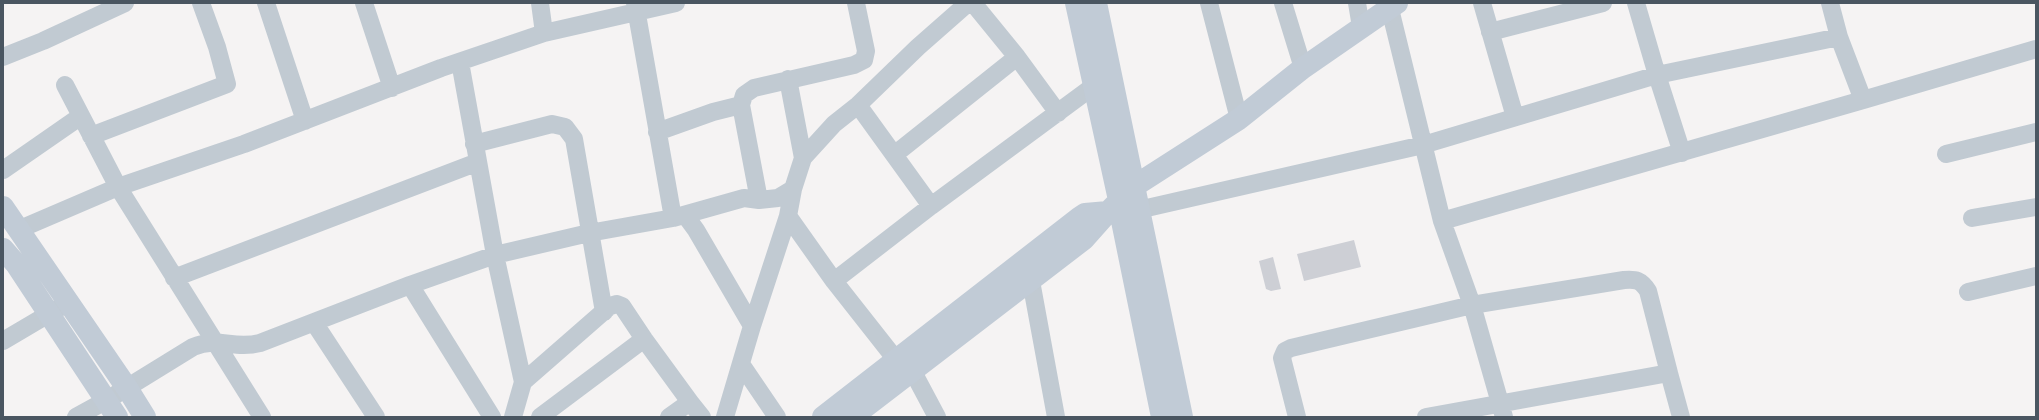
<!DOCTYPE html>
<html>
<head>
<meta charset="utf-8">
<style>
  body { margin:0 }
  #map { position:relative; width:2039px; height:420px; overflow:hidden; background:#f5f3f3; font-family:Roboto,sans-serif }
  canvas { display:block }
  .frame { position:absolute; inset:0; border:4px solid #4a5661; pointer-events:none }
</style>
</head>
<body>
<div id="map">
<canvas width="2039" height="420"></canvas>
<div class="frame"></div>
</div>
<script>
const c = document.querySelector('canvas').getContext('2d');
c.lineJoin = 'round';
function fill(path, color) {
  c.fillStyle = color;
  c.fill(path, 'evenodd');
}
function strokePath(path, color, width, dash) {
  c.strokeStyle = color;
  c.lineWidth = width;
  c.lineCap = dash ? 'butt' : 'round';
  c.setLineDash(dash || []);
  c.stroke(path);
}
const building = new Path2D(`
  M1354 240 1361 267 1304 281 1297 254Z
  M1273 257 1281 289 1271 291 1266 289 1259 261Z`);
const street = new Path2D(`
  M266 3 305 121
  M364 3 392 88
  M540 3 544 33
  M635 3 673 218
  M973 3 1017 57 1058 113
  M1209 3 1239 119
  M1283 3 1303 68
  M1357 3 1361 27
  M1482 3 1515 117
  M1636 3 1657 75 1682 153
  M1830 3 1839 37 1863 100 2036 49
  M1390 9 1442 221 1472 305 1504 417
  M1490 32 1603 3
  M3 57 43 41 125 3
  M460 62 495 255 523 382 513 417
  M788 79 803 158
  M65 85 118 187 262 417
  M858 105 931 206
  M657 132 713 112 741 105
  M91 136 227 84 217 47 201 3
  M474 144 552 124 565 127 574 139 604 312
  M1946 154 2036 132
  M894 155 1017 57
  M3 170 81 116
  M759 200 741 105 744 95 754 88 854 65 864 60 866 51 856 3
  M1138 210 1423 145 1657 75 1839 37
  M685 215 696 230 752 326
  M788 216 834 281 897 361
  M1972 218 2036 207
  M1442 221 1863 100
  M20 229 118 187 244 144 441 68 544 33 676 3
  M174 278 478 162
  M834 281 931 206 1095 85
  M1031 281 1056 417
  M410 285 492 417
  M1968 292 2036 276
  M315 324 376 417
  M3 341 69 302
  M741 364 777 417
  M912 370 937 417
  M523 382 610 306 617 304 622 306 644 339 690 402 669 417
  M690 402 702 417
  M76 417 107 400 193 347C219 336 233 350 260 343L410 285 495 255 589 233 673 218 744 198 759 200 778 198 793 189
  M540 417 644 339
  M725 417 752 326 788 216 793 189 803 158 834 124 858 105 918 47 968 3
  M1297 417 1282 358 1285 351 1291 348 1472 305 1624 280C1636 279 1641 280 1648 291L1669 373
  M1426 417 1669 373 1681 417`);
const secondary = new Path2D(`
  M1076 3 1119 200 1122 221 1162 417
  M1096 3 1182 417
  M3 207 127 388 145 417
  M3 249 16 264 117 417
  M823 417 1079 218 1085 214 1108 212
  M852 417 1084 239 1108 212 1133 187 1239 119 1303 68 1397 3`);
fill(building, '#cdcfd5');
strokePath(street, '#c1cad2', 18);
strokePath(secondary, '#c1cbd6', 22);
</script>
</body>
</html>
